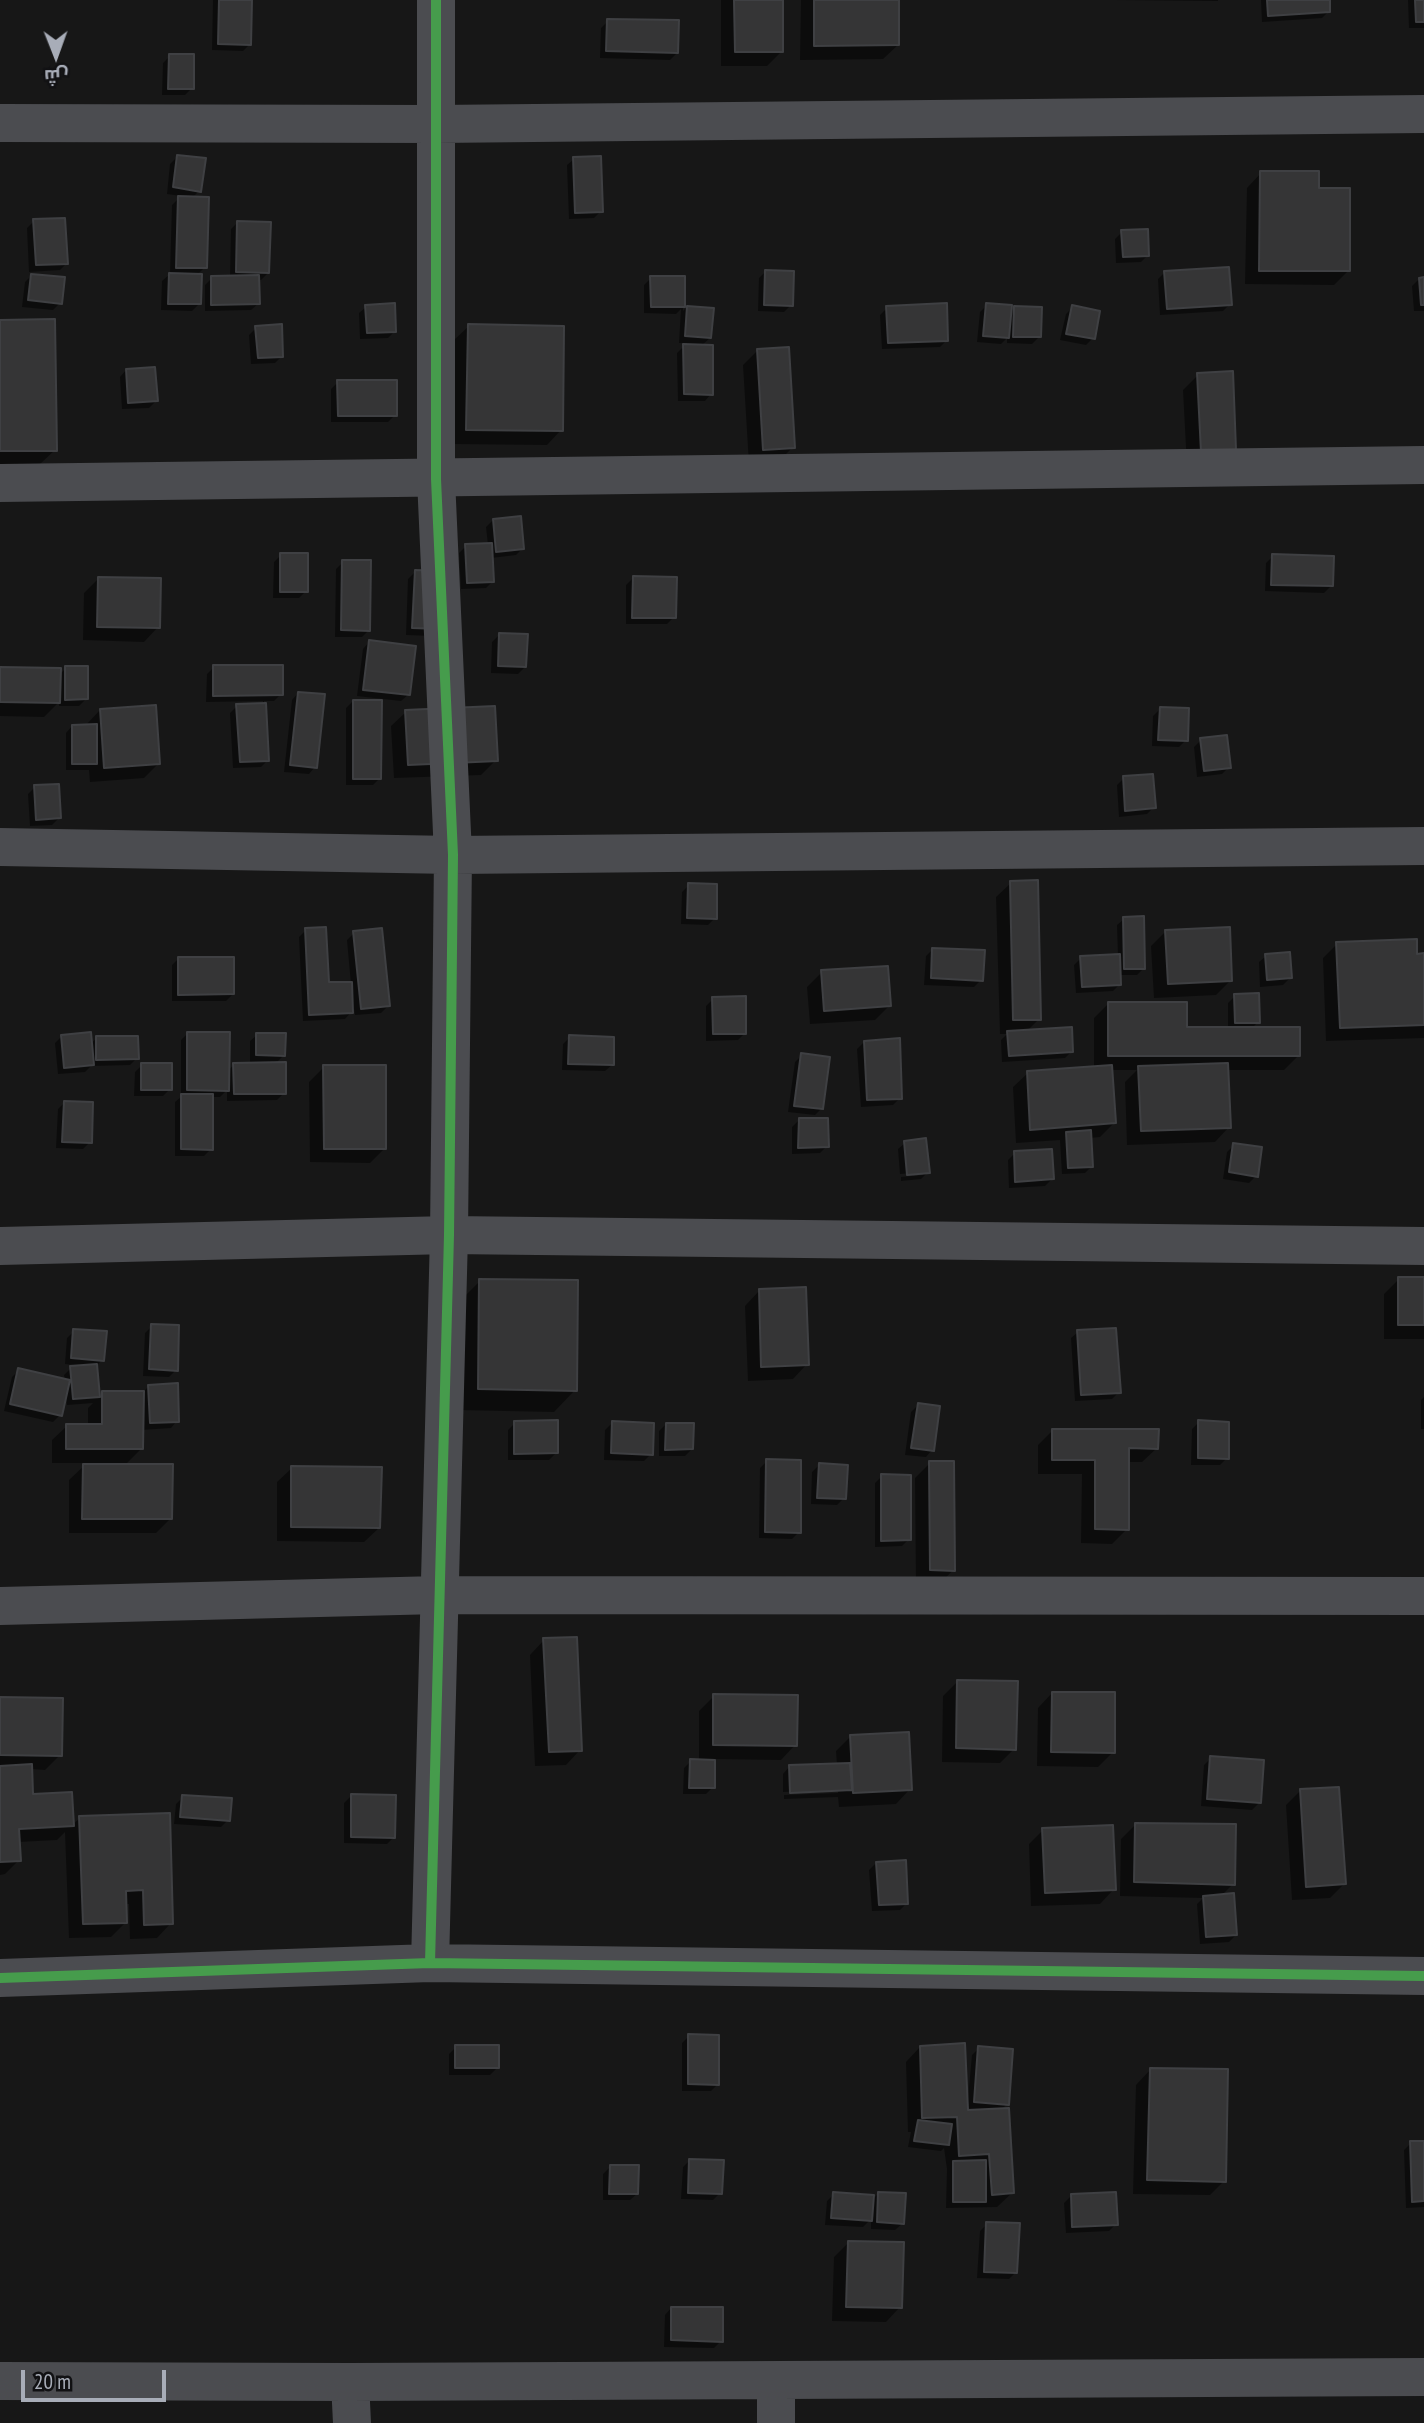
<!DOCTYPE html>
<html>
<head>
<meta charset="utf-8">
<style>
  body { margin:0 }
  #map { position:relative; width:1424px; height:2423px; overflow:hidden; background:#171717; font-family:"PT Sans Narrow",Cairo,sans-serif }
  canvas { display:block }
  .north { position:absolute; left:21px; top:21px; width:70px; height:70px; -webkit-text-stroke:5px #111113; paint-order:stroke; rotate:179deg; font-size:19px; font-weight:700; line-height:28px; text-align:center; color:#a8adb8 }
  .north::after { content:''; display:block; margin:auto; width:24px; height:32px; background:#a8adb8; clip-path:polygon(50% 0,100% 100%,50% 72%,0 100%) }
  .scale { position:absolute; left:21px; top:2370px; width:145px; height:32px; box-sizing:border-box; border:4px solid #a8adb8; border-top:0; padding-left:9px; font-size:21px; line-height:24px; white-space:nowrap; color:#a8adb8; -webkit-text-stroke:5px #111113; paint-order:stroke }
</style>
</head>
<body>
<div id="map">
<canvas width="1424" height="2423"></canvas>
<div class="north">ش</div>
<div class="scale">20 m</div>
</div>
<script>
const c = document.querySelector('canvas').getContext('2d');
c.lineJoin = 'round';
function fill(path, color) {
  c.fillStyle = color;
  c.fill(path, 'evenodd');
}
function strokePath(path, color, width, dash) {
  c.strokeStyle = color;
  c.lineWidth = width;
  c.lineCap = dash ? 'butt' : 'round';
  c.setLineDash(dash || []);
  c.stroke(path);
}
const shadow = new Path2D(`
  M213 0H250V44L243 51 212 50Z
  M721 0H781V52L767 66H721Z
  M801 0H898V45L883 59 800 60Z
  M1116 0H1218V1Z
  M1261 0H1328L1329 11 1322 18 1262 22Z
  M1408 0H1424V28H1409Z
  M608 21 677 53 670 60 600 58 601 28Z
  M170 56 192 88 185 95H162L163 63Z
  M177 157 199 191 192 198 205 267 197 275 199 304 192 311 161 310 162 281 170 274 172 205 181 196 167 194 170 164Z
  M574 159 601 211 594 218 569 219 567 165Z
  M1261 173 1317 190 1348 271 1334 285 1245 284 1247 188Z
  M34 221 67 263 60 270 29 272 27 228Z
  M238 222 268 273 261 280H258V304L251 310 205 311V285L212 278 230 277 231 229Z
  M1122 232 1148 255 1141 262 1116 263 1115 239Z
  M766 271 791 305 784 312 758 311 759 278Z
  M1165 272 1230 304 1223 311 1160 315 1158 279Z
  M32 275 60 303 53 310 22 307 25 282Z
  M651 278H683V311L687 307 710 338 701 346 711 394 705 401H678L677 353 687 343H679L681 309 676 314 644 313V285Z
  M1419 279H1424V311H1414L1412 286Z
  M987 305 1009 313 1015 307 1039 337 1032 344 1007 343V338L1001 344 977 342 980 312Z
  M366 307 395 331 388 338 360 339 359 313Z
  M1073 307 1093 338 1086 345 1060 340 1066 314Z
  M887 308 947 340 940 347 882 349 880 315Z
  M0 322 55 450 40 464 0 465Z
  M469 326 561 430 547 445 452 444 454 340Z
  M256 328 282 356 275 363 251 364 249 335Z
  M758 350 793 447 778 462 749 464 743 365Z
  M126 370 156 401 149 408 122 409 120 377Z
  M1198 375 1235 449 1187 466 1183 390Z
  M338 382 395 415 388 422H331V389Z
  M493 520 523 548 516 555 491 558 493 581 486 588 461 589 459 553 466 546 488 545 486 527Z
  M281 555 306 591 299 598H273L274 562Z
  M1273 556 1331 586 1324 593 1265 591 1266 563Z
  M343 562 369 630 362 637H335L336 569Z
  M415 572 433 636 406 635 408 579Z
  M99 578 158 627 144 642 83 640 84 593Z
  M633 578 674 617 667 624H626V585Z
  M499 635 525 667 518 674 491 673 492 642Z
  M369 642 408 695 401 701 357 696 363 649Z
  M214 667 281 694 274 701H264L268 760 261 767 233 768 230 713 237 706 263 705V701L206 702 207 674Z
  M66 668 86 699 79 706H59V702L44 717 0 716V669L59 675Z
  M298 693 315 767 309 774 284 772 292 700Z
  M353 701 380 778 373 785H346V708Z
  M1160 709 1186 740 1179 747 1152 746 1153 716Z
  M100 710 158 764 144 778 90 782 89 770H66V733L72 726 86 725Z
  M406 712 496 760 481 775 394 778 391 726Z
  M1201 740 1229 767 1222 774 1197 777 1194 747Z
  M1124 778 1154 807 1147 814 1119 817 1117 785Z
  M35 787 59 818 52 825 30 826 28 794Z
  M1011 883 1039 1019 1027 1031 1072 1051 1065 1058 1002 1062 1001 1040 1007 1034H1000L996 897Z
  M689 885 715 918 708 925 681 924 682 892Z
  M1124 919 1144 968 1137 975H1119L1120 984 1113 991 1076 993 1074 965 1081 958 1118 956 1117 925Z
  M306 930 327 984H351L347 940 354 933 388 1006 381 1013 355 1015 354 1009 345 1019 303 1021 299 937Z
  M1166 931 1231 980 1216 995 1154 998 1151 946Z
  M1337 944 1424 955V1038L1326 1041 1323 958Z
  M933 949 981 980 974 987 924 985 926 956Z
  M1266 956 1290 978 1283 985 1260 987 1259 962Z
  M179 958 233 994 226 1001H172V965Z
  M822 972 889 1006 875 1020 810 1024 807 987Z
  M1235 996 1258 1022 1251 1029 1298 1056 1284 1070H1227L1229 1127 1215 1142 1127 1145 1125 1082 1137 1070H1110L1114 1123 1100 1137 1090 1138 1092 1166 1085 1173 1062 1174 1060 1140 1016 1143 1013 1087 1028 1073 1094 1068V1018L1108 1004 1185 1029H1228V1003Z
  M713 999 745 1033 738 1040 706 1041V1006Z
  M188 1033 227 1071 234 1065 250 1064V1041L257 1035 284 1055 275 1064 284 1093 277 1100 227 1101V1090L220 1097H212L211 1149 204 1156H175V1102L181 1097V1040Z
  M62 1036 90 1044 97 1038 137 1058 130 1065 91 1066 85 1072 58 1074 55 1043Z
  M570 1037 612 1065 605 1071 562 1070 563 1044Z
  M864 1042 900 1098 893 1105 861 1107 857 1049Z
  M802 1055 822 1108 815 1115 788 1112 795 1062Z
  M142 1065 170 1089 163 1096H134L135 1072Z
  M324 1067 385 1148 370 1163 310 1162 309 1082Z
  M65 1102 90 1142 83 1149 56 1148 58 1109Z
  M799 1120 827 1146 820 1153 792 1154V1127Z
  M905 1143 928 1172 921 1179 901 1181V1177L923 1175V1172L900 1174 898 1149Z
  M1234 1145 1256 1176 1249 1183 1223 1179 1227 1152Z
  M1015 1153 1052 1179 1045 1186 1009 1188 1008 1160Z
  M1399 1279H1424V1339H1384V1294Z
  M480 1281 575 1390 554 1412 457 1410 459 1302Z
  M759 1291 807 1364 793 1379 748 1381 745 1306Z
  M152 1326 176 1370 169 1377 143 1376 145 1333Z
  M74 1331 102 1360 95 1367 98 1398 103 1393H142L149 1386 177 1421 171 1428 141 1430V1449L124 1466 171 1518 156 1533H69V1480L87 1463H52V1440L67 1426H88V1408L93 1403 67 1405 66 1394 60 1415 53 1422 4 1411 12 1377 19 1370 65 1381 64 1375 74 1365 65 1364 67 1338Z
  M1078 1332 1119 1392 1112 1399 1075 1401 1071 1338Z
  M1424 1397V1429H1421V1400Z
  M918 1405 932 1450 926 1457 905 1455 911 1412Z
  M1199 1422 1227 1458 1220 1465H1191L1192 1429Z
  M515 1423 556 1453 549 1460H508V1430Z
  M612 1423 651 1454 644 1461 604 1460 605 1430Z
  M666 1424 692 1449 685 1456H659V1431Z
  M1053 1430 1157 1448 1142 1462H1127V1529L1112 1544 1081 1543 1082 1474H1038V1445Z
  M767 1461 799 1532 792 1539 759 1538 760 1468Z
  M930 1463 953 1570 939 1585 916 1584 915 1478Z
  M819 1465 844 1498 837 1505 811 1504 812 1472Z
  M292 1468 379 1528 364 1542 277 1541V1482Z
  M882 1476 909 1539 902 1546 875 1547V1483Z
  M544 1640 580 1750 566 1765 535 1766 530 1655Z
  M958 1681 1014 1749 1000 1763 942 1762 943 1696Z
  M1052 1693 1113 1752 1098 1767 1037 1766 1038 1708Z
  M714 1696 795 1745 781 1760 713 1759V1787L706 1794H683L684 1768 691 1761H699V1711Z
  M0 1699 60 1755 45 1770 31 1769 32 1796 72 1825 80 1818 168 1815 171 1923 157 1938 130 1939 129 1904H125V1923L111 1937 69 1938 65 1832 57 1840 18 1842 19 1860 5 1874 0 1875Z
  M851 1736 910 1789 896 1804 839 1807 838 1797 784 1799V1795L838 1793V1789L783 1792V1774L789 1767 837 1765 836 1751Z
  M1211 1758 1259 1803 1252 1810 1201 1806 1204 1765Z
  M1300 1791 1344 1884 1330 1898 1292 1900 1286 1805Z
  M351 1796 394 1837 387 1844 344 1843V1803Z
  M183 1797 228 1820 221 1827 174 1824 176 1804Z
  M1136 1824 1233 1884 1221 1896 1236 1935 1229 1942 1200 1944 1197 1904 1203 1898 1120 1896 1121 1839Z
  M1043 1830 1114 1889 1100 1904 1031 1906 1029 1844Z
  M876 1863 907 1903 900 1910 872 1911 869 1870Z
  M689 2036 718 2084 711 2091H682V2043Z
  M456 2047 497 2068 490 2075H449V2054Z
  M920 2047 968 2099 972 2055 979 2048 1007 2104 1001 2110 1012 2193 997 2207 946 2208 947 2169 944 2148 941 2151 908 2147 911 2132H908L906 2062Z
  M1150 2070 1224 2181 1210 2195 1133 2194 1136 2085Z
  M1424 2142V2207L1406 2208 1404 2150 1411 2143Z
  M690 2160 720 2193 713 2200 681 2199 683 2167Z
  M610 2167 637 2194 630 2200H603V2174Z
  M879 2193 902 2224 895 2230 871 2229V2219L863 2227 825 2225 827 2201 834 2194 871 2201Z
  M1071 2196 1116 2224 1109 2231 1066 2233 1064 2203Z
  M987 2224 1016 2272 1009 2279 977 2278 980 2231Z
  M849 2242 900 2307 886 2322 832 2321 834 2257Z
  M671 2308 721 2341 714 2348 664 2347 665 2315Z`);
const building = new Path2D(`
  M219 0H252L251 45 218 44Z
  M734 0H783V52H735Z
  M814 0H899V45L814 46Z
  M1267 0H1330V12L1268 16Z
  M1415 0H1424V22H1416Z
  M607 19 679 20 678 53 606 51Z
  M169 54H194V89H168Z
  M177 155 206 158 201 192 173 187Z
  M601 156 603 212 575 213 573 157Z
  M1260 171H1319V188H1350V271H1259Z
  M178 196 209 197 207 268H176Z
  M65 218 68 264 36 265 33 219Z
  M237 221 271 222 269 273 236 272Z
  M1148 229 1149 256 1123 257 1121 230Z
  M1229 267 1232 305 1167 309 1164 271Z
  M765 270 794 271 793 306 764 305Z
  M169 273 202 274 201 304H168Z
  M31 274 65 277 62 304 28 300Z
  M259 275 260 304 211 305V276Z
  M650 276H685V307H651Z
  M1424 277V305H1421L1419 278Z
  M395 303 396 332 367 333 365 305Z
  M947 303 948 341 888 343 886 306Z
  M986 303 1012 305 1009 338 983 336Z
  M1072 305 1100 311 1095 339 1066 334Z
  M687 306 714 308 711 338 685 336Z
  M1014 306 1042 307 1041 337H1013Z
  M55 319 57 451H0V320Z
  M282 324 283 357 258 358 255 326Z
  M468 324 564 326 563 431 466 430Z
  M683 344 713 345V395L684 394Z
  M789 347 795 448 763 450 757 349Z
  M155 367 158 401 128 403 126 369Z
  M1233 371 1236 450 1201 452 1197 373Z
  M337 380H397V416H338Z
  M521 516 524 549 496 552 493 519Z
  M492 543 494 582 467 583 465 544Z
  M280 553H308V592H280Z
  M1272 554 1334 556 1333 586 1271 585Z
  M342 560H371L370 631 341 630Z
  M415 570 443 571 441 629 412 628Z
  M633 576 677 577 676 618H632Z
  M98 577 161 578 160 628 97 627Z
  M499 633 528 634 526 667 498 666Z
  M369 640 416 646 410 695 363 690Z
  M213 665H283V695L213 696Z
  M65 666H88V699L65 700Z
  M0 667 61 668 60 703 0 702Z
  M298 692 325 694 317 768 290 765Z
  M353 700H382L381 779H353Z
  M266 703 269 761 240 762 236 704Z
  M156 705 160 764 104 768 100 709Z
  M495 706 498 761 408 765 405 710Z
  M1160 707 1189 708 1188 741 1158 740Z
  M97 724V764H72V725Z
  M1227 735 1231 768 1204 771 1200 738Z
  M1153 774 1156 808 1125 811 1123 776Z
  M59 784 61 818 36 820 34 785Z
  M1038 880 1041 1020H1013L1010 881Z
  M688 883 717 884V919L687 918Z
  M1144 916 1145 969H1124L1123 917Z
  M326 927 329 982H352L353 1013 309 1015 305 928Z
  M1230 927 1232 981 1168 984 1165 930Z
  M382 928 390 1006 361 1009 353 931Z
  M1417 939V954L1424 953V1025L1340 1028 1336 942Z
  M932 948 985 950 983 981 931 978Z
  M1290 952 1292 978 1267 980 1265 954Z
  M1120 954 1121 985 1082 987 1080 956Z
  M178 957H234V994L178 995Z
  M888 966 891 1006 824 1011 821 970Z
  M1259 993 1260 1023H1235L1234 994Z
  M746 996V1034H713L712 997Z
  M1108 1002H1187V1027H1300V1056H1108Z
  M1072 1027 1073 1052 1009 1056 1007 1031Z
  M91 1032 94 1065 64 1068 61 1035Z
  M187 1032H230L229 1091 187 1090Z
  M256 1033H286L285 1056 256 1055Z
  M569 1035 614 1037V1065L568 1064Z
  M96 1036H138L139 1059 96 1060Z
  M900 1038 902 1099 867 1100 864 1041Z
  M801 1053 830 1057 823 1109 794 1106Z
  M286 1062V1094H234L233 1063Z
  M141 1063H172V1090H141Z
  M1228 1063 1231 1128 1141 1131 1138 1066Z
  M323 1065H386V1149H324Z
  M1112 1065 1116 1123 1030 1130 1027 1071Z
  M181 1094H213V1150L181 1149Z
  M64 1101 93 1102 92 1143 62 1142Z
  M799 1118H828L829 1147 798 1148Z
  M1091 1130 1093 1167 1068 1168 1066 1132Z
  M926 1138 930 1173 907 1175 904 1141Z
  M1233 1143 1262 1147 1258 1177 1229 1172Z
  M1052 1149 1054 1179 1015 1182 1014 1151Z
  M1398 1277H1424V1325H1398Z
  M479 1279 578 1280 577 1391 478 1389Z
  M806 1287 809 1365 761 1367 759 1289Z
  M151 1324 179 1325 178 1371 149 1369Z
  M1116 1328 1121 1393 1081 1395 1077 1330Z
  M73 1329 107 1331 104 1361 71 1358Z
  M97 1364 100 1397 73 1399 70 1366Z
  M18 1368 70 1380 62 1416 10 1404Z
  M178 1383 179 1422 150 1423 148 1385Z
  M102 1391H144L143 1449H66V1424H102Z
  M918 1403 940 1406 934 1451 911 1448Z
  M558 1420V1453L514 1454V1421Z
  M1198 1420 1229 1422V1459L1198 1458Z
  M612 1421 654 1423 653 1455 611 1453Z
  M666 1423H694L693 1449 665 1450Z
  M1052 1429H1159L1158 1449 1129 1448V1530L1095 1529V1460H1052Z
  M766 1459 801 1460V1533L765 1532Z
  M929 1461H954L955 1571 930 1570Z
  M819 1463 848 1465 846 1499 817 1498Z
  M83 1464H173L172 1519H82Z
  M291 1466 382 1467 380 1528 291 1527Z
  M881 1474 911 1475V1540L881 1541Z
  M577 1637 582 1751 549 1752 543 1638Z
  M957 1680 1018 1681 1016 1750 956 1748Z
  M1052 1692H1115V1753L1051 1752Z
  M713 1694 798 1695 797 1746 713 1745Z
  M0 1697 63 1698 62 1756 0 1755Z
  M909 1732 912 1790 853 1793 850 1735Z
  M1210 1756 1264 1760 1261 1803 1207 1799Z
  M690 1759 715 1760V1788H689Z
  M850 1763 852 1790 790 1793 789 1765Z
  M32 1764 33 1794 72 1792 74 1826 19 1829 21 1861 0 1862V1766Z
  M1339 1787 1346 1884 1306 1887 1300 1789Z
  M351 1794 396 1795 395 1838 351 1837Z
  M182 1795 232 1798 230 1821 180 1817Z
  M170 1813 173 1924 144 1925 143 1890 126 1891 127 1923 83 1924 79 1816Z
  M1135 1823 1236 1824 1235 1885 1134 1882Z
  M1113 1825 1116 1890 1045 1893 1042 1828Z
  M906 1860 908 1904 879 1905 876 1862Z
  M1234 1893 1237 1935 1206 1937 1203 1896Z
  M688 2034 719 2035V2085L688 2084Z
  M965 2043 968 2110 1009 2108 1014 2193 992 2195 989 2154 959 2156 957 2117 922 2118 920 2046Z
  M455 2045H499V2068H455Z
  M978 2046 1013 2049 1009 2105 974 2102Z
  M1150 2068 1228 2069 1226 2182 1147 2180Z
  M918 2120 952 2124 949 2145 914 2141Z
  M1410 2141H1424V2201L1412 2202Z
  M689 2159 724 2160 722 2194 688 2193Z
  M986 2160V2202H953V2161Z
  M610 2165H639L638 2194H609Z
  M833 2192 874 2195 872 2221 831 2218Z
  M878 2192 906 2193 904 2224 877 2222Z
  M1116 2192 1118 2225 1072 2227 1071 2194Z
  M986 2222 1020 2223 1017 2273 984 2272Z
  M848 2241 904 2242 902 2308 846 2307Z
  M671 2307H723V2342L671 2340Z`);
const street = new Path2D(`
  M0 123 436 124 1424 114
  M0 483 1424 465
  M0 847 453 855 1424 846
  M0 1246 449 1235 1424 1246
  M0 1606 439 1595 1424 1596
  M430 1963 449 1235 453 855 436 479V0
  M0 1978 430 1963 1424 1976
  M0 2381 350 2382 1424 2377
  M776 2381V2423
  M350 2382 352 2423`);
const cycleway = new Path2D(`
  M430 1963 449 1235 453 855 436 479V0
  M0 1978 430 1963 1424 1976`);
fill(shadow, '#0007');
fill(building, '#353536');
strokePath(building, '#3f4043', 2);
strokePath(street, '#4b4c50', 38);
strokePath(cycleway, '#469c4c', 10);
</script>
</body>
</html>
